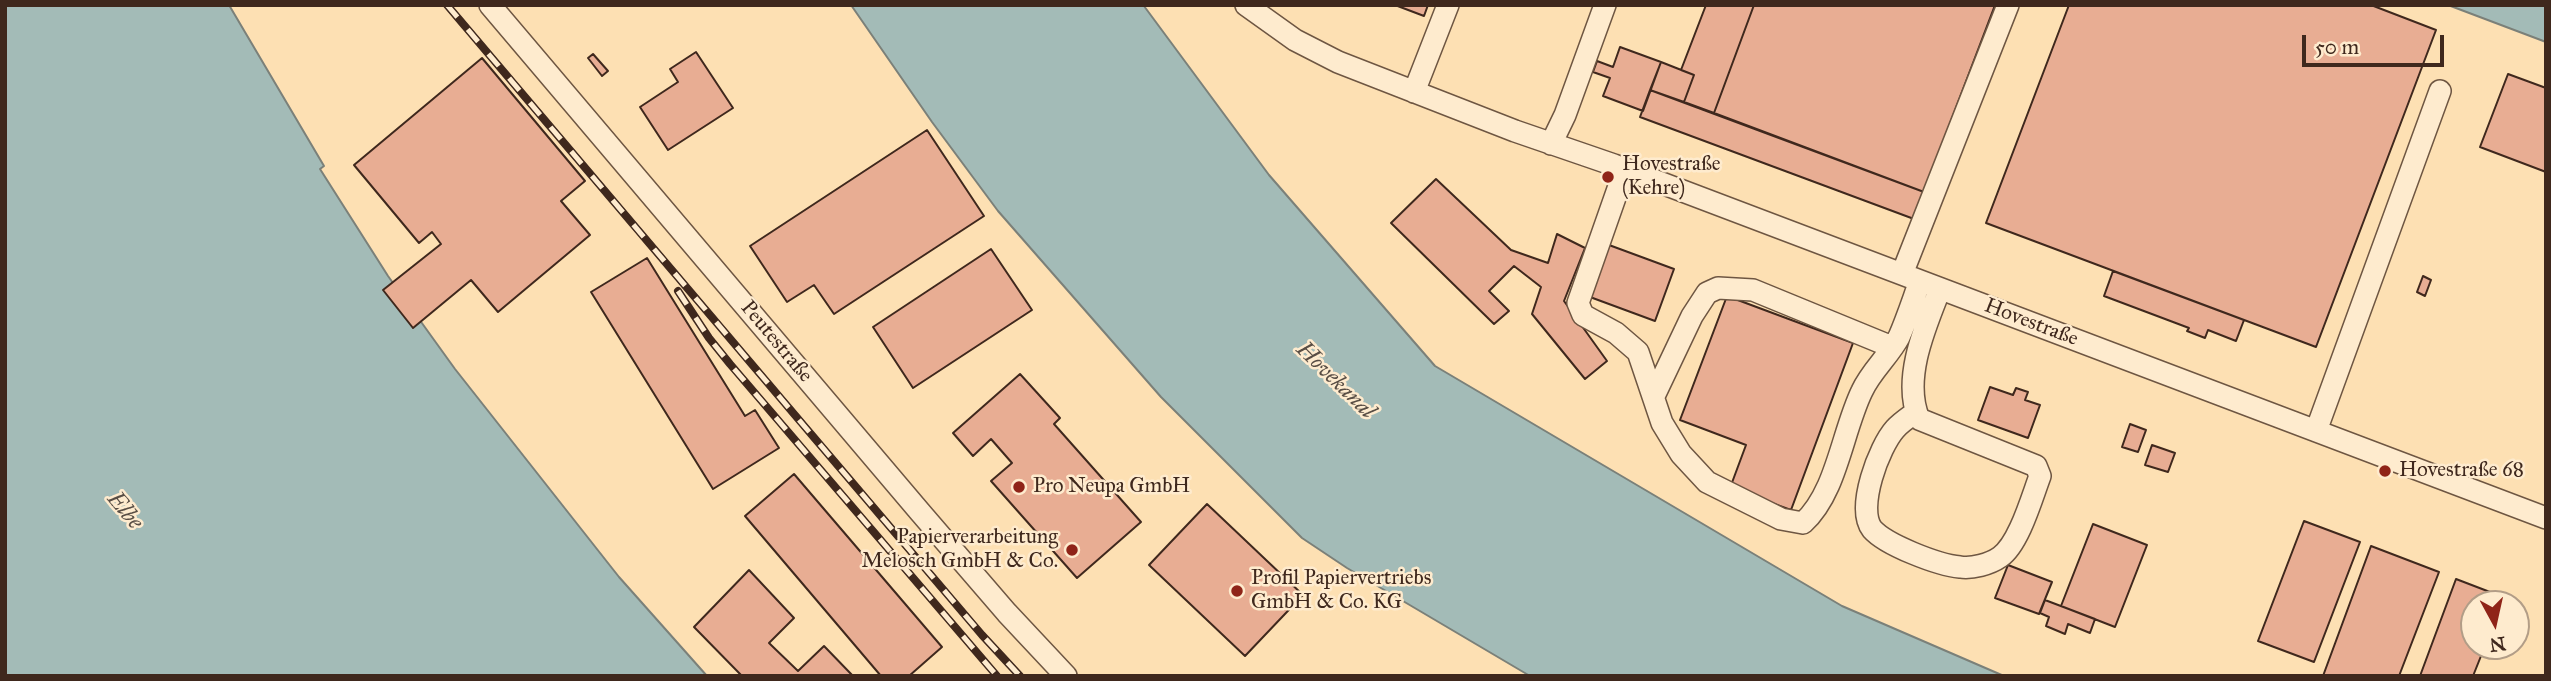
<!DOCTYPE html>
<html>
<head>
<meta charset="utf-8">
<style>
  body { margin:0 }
  #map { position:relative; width:2551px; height:681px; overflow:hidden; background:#fde0b3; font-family:"IM FELL Great Primer",serif }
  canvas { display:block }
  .frame { position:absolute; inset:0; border:7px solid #3f281d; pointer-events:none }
  .north { position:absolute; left:2460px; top:590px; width:70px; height:70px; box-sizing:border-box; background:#feebce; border:2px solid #b29d87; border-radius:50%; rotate:172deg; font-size:19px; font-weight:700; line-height:28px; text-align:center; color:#3f281d }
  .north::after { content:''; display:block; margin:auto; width:24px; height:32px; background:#8f2418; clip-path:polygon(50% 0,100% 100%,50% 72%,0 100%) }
  .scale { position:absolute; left:2302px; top:35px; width:142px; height:32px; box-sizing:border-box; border:4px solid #3f281d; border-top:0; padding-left:9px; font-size:21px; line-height:24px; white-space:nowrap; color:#3f281d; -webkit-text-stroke:5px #feebce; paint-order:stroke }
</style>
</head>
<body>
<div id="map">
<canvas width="2551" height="681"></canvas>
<div class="frame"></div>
<div class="north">N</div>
<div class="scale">50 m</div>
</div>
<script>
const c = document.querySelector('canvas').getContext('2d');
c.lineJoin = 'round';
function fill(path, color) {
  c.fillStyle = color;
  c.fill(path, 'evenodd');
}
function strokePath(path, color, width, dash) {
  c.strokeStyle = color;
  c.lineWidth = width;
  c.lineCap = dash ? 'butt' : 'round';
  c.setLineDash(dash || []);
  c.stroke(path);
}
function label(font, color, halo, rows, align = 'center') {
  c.font = font + ' "IM FELL Great Primer",serif';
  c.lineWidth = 5;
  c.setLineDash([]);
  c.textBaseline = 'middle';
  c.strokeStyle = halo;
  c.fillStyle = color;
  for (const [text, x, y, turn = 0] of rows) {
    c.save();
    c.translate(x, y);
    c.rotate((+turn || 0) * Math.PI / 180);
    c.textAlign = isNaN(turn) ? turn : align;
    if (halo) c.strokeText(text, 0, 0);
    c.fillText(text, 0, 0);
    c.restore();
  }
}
const water = new Path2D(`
  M5 5H229L324 166 320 169 388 276 455 369 619 577 707 676H5Z
  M851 5 1144 6 1269 175 1435 366 1842 606 2004 676H1530L1347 568 1302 538 1161 397 998 211 932 122Z
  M2448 5H2546V42Z`);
const building = new Path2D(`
  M1395 5H1428L1424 16Z
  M1706 5H1754L1714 113 1684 102 1694 75 1681 70Z
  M1754 5H1995L1924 192 1714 113Z
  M2069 5H2371L2436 30 2316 347 1986 223Z
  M1620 47 1661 62 1643 111 1603 96 1610 78 1593 72 1597 61 1613 67Z
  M696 52 733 108 668 150 640 107 678 82 670 69Z
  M593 54 608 71 602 76 588 58Z
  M482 58 585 181 561 201 590 235 498 312 471 280 413 328 383 290 441 244 432 232 419 243 354 165Z
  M1661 62 1694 75 1684 102 1650 90Z
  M2508 74 2546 88V172L2480 147Z
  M1650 90 1924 192 1914 219 1640 117Z
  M927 130 984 216 834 314 814 285 787 302 750 246Z
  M1436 179 1511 250 1548 263 1557 234 1585 248 1564 301 1607 361 1585 379 1532 314 1541 287 1514 266 1489 291 1509 311 1494 324 1391 223Z
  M1609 245 1674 269 1655 321 1590 297Z
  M991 249 1032 310 913 388 873 327Z
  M647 258 745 416 755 410 779 448 713 489 591 292Z
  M2113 271 2244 320 2236 341 2208 330 2205 338 2187 331 2189 328 2104 296Z
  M2423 276 2431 280 2425 296 2417 292Z
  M1727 296 1853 343 1791 510 1730 488 1746 445 1680 420Z
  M1020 374 1060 418 1054 424 1141 522 1077 578 991 481 1012 463 991 439 973 456 953 433Z
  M1990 387 2013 395 2016 388 2028 392 2025 400 2040 405 2028 438 1978 420Z
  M2130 424 2146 430 2138 452 2122 447Z
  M2152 445 2175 453 2168 472 2145 465Z
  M794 474 942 647 909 676H881L745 516Z
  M1207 504 1303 595 1245 656 1149 565Z
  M2304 521 2360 542 2314 662 2258 641Z
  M2093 524 2147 545 2115 627 2061 606Z
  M2371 546 2439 572 2399 676H2323Z
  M2008 565 2052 582 2039 614 1995 598Z
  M749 570 794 618 769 643 798 671 824 646 853 676H742L694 627Z
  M2456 579 2503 597 2501 604H2474V646H2485L2473 676H2420Z
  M2045 600 2095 619 2090 633 2068 624 2065 634 2046 626 2049 617 2040 613Z`);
const minor = new Path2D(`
  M490 5 920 512 1007 613 1066 676
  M1246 5 1295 40 1338 62 1515 131 1614 165 2546 518
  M1414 92 1448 5
  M1551 144 1565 115 1605 5
  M1625 169 1578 303 1583 315 1616 333 1638 352 1662 423 1681 454 1707 482 1781 519 1803 523C1837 492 1842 432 1862 391 1871 371 1889 356 1899 337 1907 319 1913 300 1920 281
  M1902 274 2008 5
  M1654 396 1692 316 1707 293 1718 288 1753 290 1892 347
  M1916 412C1909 417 1900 423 1895 429 1879 447 1856 508 1872 529 1886 545 1938 565 1960 567 1972 569 1990 564 2000 557 2019 544 2032 497 2040 476L2036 466 1919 419C1902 379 1925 327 1940 289
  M2316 431 2440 91`);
const rail = new Path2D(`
  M447 5 811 434 982 635 1020 676
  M678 291 709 338 730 364 997 676`);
const markers = [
  [1608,177,7,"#8f2418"],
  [2385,471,7,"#8f2418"],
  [1019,487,7,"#8f2418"],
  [1072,550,7,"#8f2418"],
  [1237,591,7,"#8f2418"]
];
const poiNames = [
  ["Hovestraße",1622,165],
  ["(Kehre)",1622,189],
  ["Hovestraße 68",2399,471],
  ["Pro Neupa GmbH",1033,487],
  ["Papierverarbeitung",1058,538,"right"],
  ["Melosch GmbH & Co.",1058,562,"right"],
  ["Profil Papiervertriebs",1251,579],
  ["GmbH & Co. KG",1251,603]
];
const streetNames = [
  ["Hovestraße",2031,323,21],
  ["Peutestraße",776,342,50]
];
const waterNames = [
  ["Hovekanal",1335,381,44],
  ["Elbe",124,511,50]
];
fill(water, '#a3bbb7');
strokePath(water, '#7b8079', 2);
fill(building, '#e8ad93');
strokePath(building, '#3f281d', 2);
strokePath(minor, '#6e5642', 24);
strokePath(minor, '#feebce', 21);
strokePath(rail, '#3f281d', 8);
strokePath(rail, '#feebce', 5, [16]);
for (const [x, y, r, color] of markers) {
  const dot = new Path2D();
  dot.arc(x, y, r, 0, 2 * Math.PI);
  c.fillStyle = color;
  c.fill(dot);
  strokePath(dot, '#feebce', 2.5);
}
label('21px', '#3f281d', '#feebce', poiNames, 'left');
label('21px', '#3f281d', '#feebce', streetNames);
label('italic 23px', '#584d44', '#feebce', waterNames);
</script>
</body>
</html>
